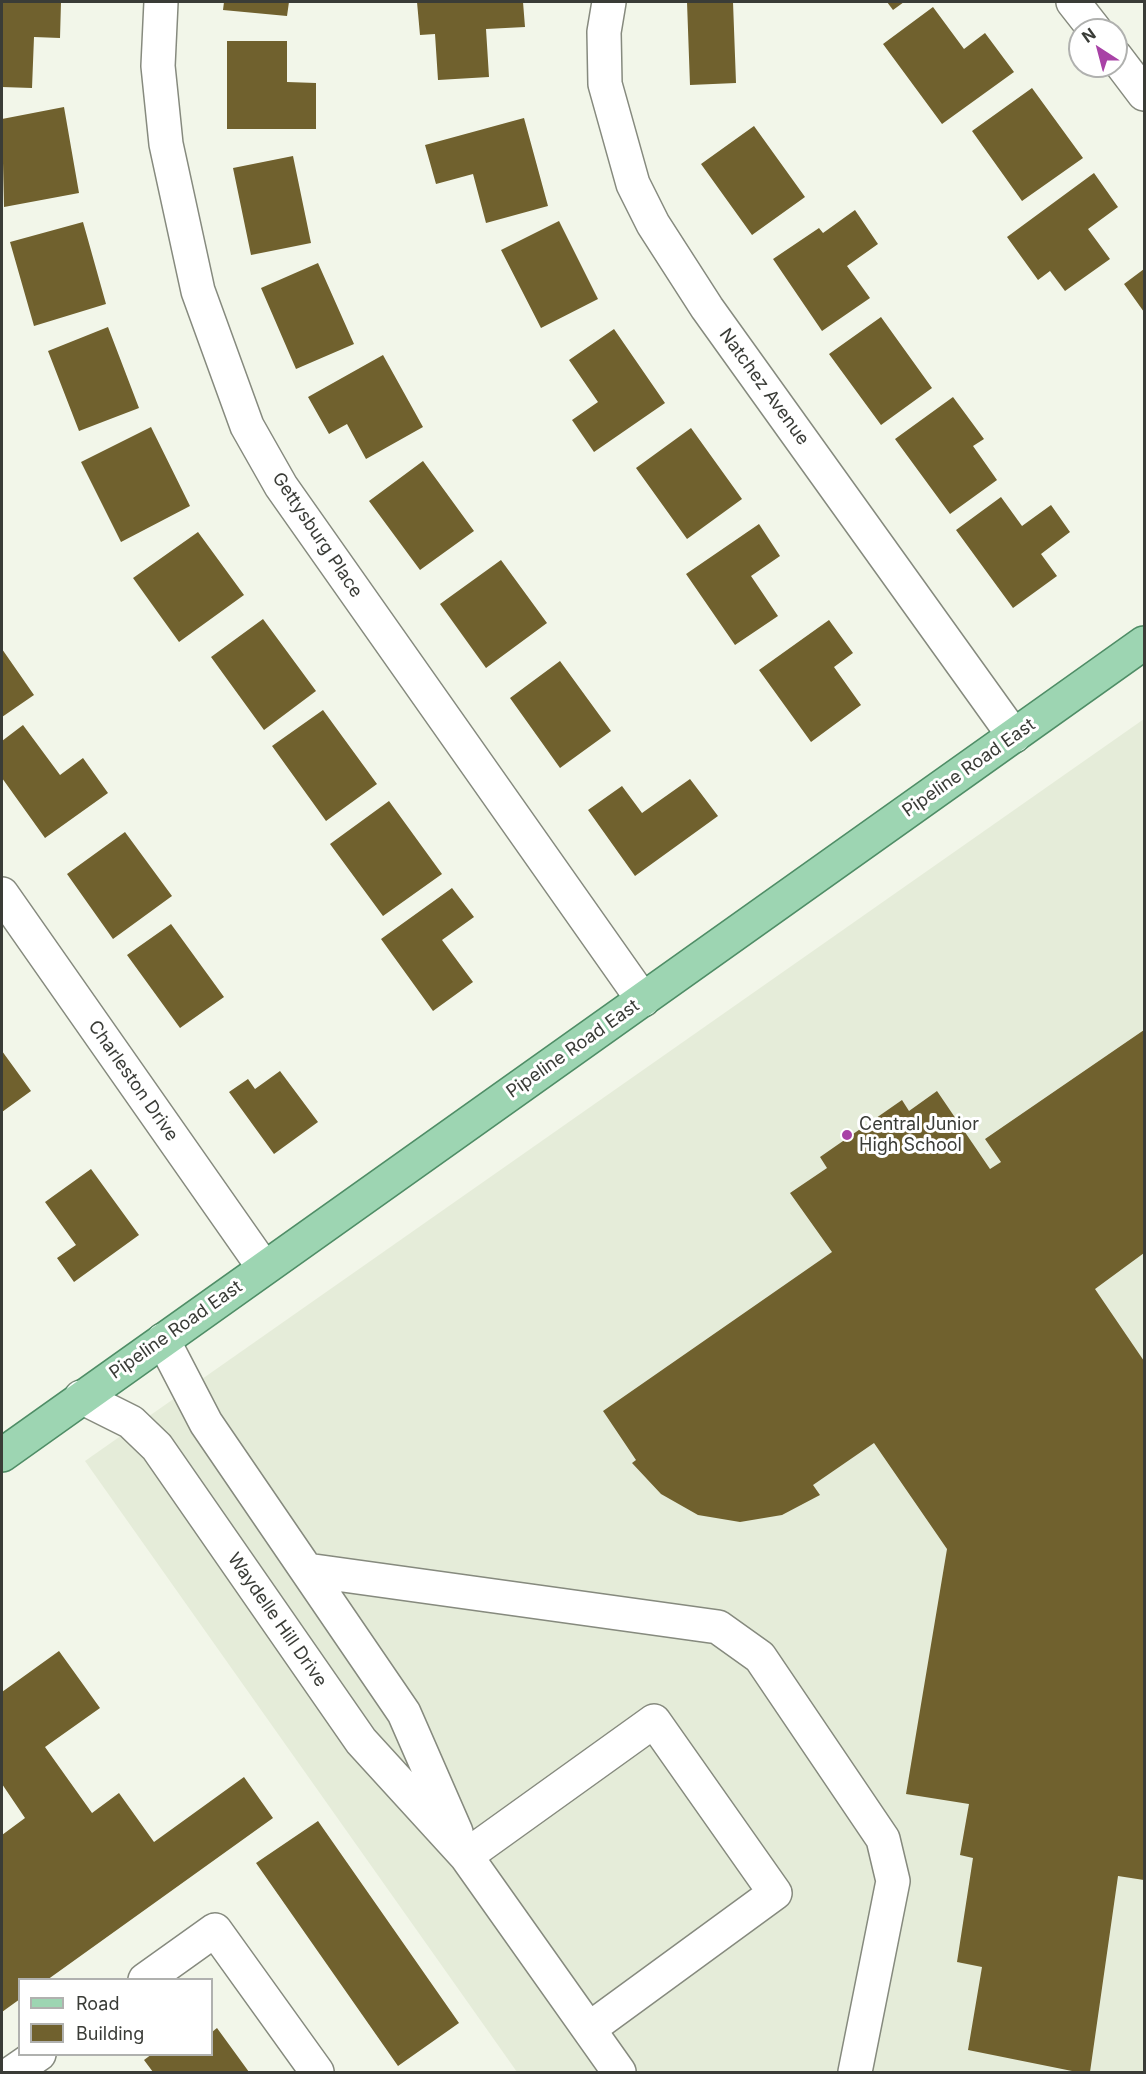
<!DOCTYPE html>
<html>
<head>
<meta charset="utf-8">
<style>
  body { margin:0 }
  #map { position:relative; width:1146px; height:2074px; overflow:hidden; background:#f2f6e9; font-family:Inter,sans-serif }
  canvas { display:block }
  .frame { position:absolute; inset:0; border:3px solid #3a3c37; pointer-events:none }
  .legend { position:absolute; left:18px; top:1978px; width:195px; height:78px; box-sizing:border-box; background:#fff; border:2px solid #b0b1af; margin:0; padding:8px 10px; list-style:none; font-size:18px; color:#3a3c37 }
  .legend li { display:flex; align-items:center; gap:12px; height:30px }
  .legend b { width:30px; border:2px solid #b0b1af }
  .north { position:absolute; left:1068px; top:18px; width:60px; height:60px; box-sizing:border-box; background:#fff; border:2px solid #b0b1af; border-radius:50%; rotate:324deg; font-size:16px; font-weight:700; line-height:24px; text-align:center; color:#3a3c37 }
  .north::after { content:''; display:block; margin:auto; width:21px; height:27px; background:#a842a6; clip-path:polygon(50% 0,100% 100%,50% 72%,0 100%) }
</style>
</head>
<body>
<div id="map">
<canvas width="1146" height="2074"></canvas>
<div class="frame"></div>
<ul class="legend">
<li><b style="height:8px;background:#9dd5b2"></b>Road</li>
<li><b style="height:16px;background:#70612e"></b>Building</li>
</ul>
<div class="north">N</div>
</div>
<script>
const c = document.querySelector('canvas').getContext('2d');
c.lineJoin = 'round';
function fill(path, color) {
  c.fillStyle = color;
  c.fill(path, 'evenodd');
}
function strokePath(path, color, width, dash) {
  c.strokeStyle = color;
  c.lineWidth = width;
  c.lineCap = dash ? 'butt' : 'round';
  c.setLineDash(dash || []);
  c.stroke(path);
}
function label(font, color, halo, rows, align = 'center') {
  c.font = font + ' Inter,sans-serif';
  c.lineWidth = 6;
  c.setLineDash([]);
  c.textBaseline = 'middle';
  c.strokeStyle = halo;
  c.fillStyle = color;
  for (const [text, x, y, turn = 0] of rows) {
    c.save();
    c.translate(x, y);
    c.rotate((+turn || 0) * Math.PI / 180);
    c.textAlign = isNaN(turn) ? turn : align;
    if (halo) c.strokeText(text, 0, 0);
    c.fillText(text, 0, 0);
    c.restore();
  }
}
const built = new Path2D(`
  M1144 719V2072H517L85 1461Z`);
const building = new Path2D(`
  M2 2H61L60 38 34 37 32 88 2 87Z
  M224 2H289L287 16 223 10Z
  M417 2H523L525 27 486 29 489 77 438 80 435 34 420 35Z
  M687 2H733L736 83 690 85Z
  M887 2H904L893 10Z
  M933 7 964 49 985 33 1014 72 942 124 883 44Z
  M227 41H287V82L316 83V129H227Z
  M1032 88 1083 158 1022 201 972 131Z
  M64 107 79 193 4 207 2 119Z
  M524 118 548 206 486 223 473 174 436 184 425 145Z
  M754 126 805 197 752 235 701 164Z
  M293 156 311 243 251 255 233 168Z
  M1094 173 1118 207 1088 229 1110 259 1065 291 1050 271 1038 280 1007 237Z
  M855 210 878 244 847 266 870 298 822 331 773 259 819 228 823 233Z
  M559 221 598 299 541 328 501 250Z
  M83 222 106 304 34 326 10 242Z
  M318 263 354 344 296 369 261 288Z
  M1144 269V312L1124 284Z
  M881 317 932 388 881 425 829 354Z
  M108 327 139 408 79 431 48 351Z
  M614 329 665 403 594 452 572 420 598 402 569 360Z
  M383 355 423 427 366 459 347 424 329 434 308 397Z
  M953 397 984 439 973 446 997 480 950 514 895 439Z
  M151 427 190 506 121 542 81 462Z
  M691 428 742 499 687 539 636 468Z
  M423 461 474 531 420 570 369 501Z
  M1001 497 1022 526 1051 505 1070 532 1041 554 1057 576 1013 608 956 530Z
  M759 524 780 556 751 576 778 616 735 645 686 574Z
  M198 532 244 595 179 642 133 578Z
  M501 560 547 623 486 668 440 604Z
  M263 619 316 691 264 730 211 657Z
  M829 620 853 653 834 667 861 705 811 742 759 670Z
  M2 649 34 695 2 717Z
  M560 661 611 731 560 768 510 698Z
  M323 710 377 784 326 821 272 746Z
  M23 725 60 775 83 758 108 793 45 838 2 778V741Z
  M690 779 718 816 635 876 588 810 622 786 642 813Z
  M389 801 442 874 383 916 330 844Z
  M125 832 172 896 113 939 67 874Z
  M452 888 474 917 442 940 473 982 433 1011 381 939Z
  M171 924 224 997 180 1028 127 955Z
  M1144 1030V1253L1095 1289 1144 1361V1880L1118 1876 1090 2072H1077L968 2050 982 1967 957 1962 973 1858 960 1855 969 1804 906 1794 947 1549 874 1443 813 1485 820 1495 782 1515 740 1522 698 1515 661 1494 632 1463 636 1460 603 1411 832 1252 790 1193 827 1168 820 1157 902 1100 909 1111 937 1091 990 1169 1001 1162 985 1139Z
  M2 1051 31 1091 2 1112Z
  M280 1071 318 1122 274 1154 229 1092 248 1079 255 1089Z
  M91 1169 139 1235 74 1282 57 1258 76 1245 45 1202Z
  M59 1651 100 1708 45 1747 92 1813 119 1793 154 1842 244 1777 273 1818 47 1980H20V1999L2 2012V1835L25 1818 2 1784V1692Z
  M318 1821 459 2023 398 2066 256 1863Z
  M217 2028 249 2072H153L144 2060 152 2054H212V2032Z`);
const minor = new Path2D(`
  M161 2 158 66 166 144 198 291 247 426 281 486 643 1000
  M609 2 604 32 605 84 633 184 653 224 707 308 1014 736
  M1073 2 1095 30
  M1116 57 1144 94
  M2 894 264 1268
  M163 1340 206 1423 404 1713 456 1832
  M81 1397 131 1422 157 1447 361 1741 466 1856 619 2072
  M307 1570 718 1627 760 1657 883 1839 893 1881 855 2072
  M466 1856 654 1721 775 1893 589 2029
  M145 1980 215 1930 317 2072
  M13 2072 39 2054`);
const major = new Path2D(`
  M2 1455 1144 643`);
const markers = [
  [847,1135,6,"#a842a6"]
];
const streetNames = [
  ["Natchez Avenue",764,387,54],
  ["Gettysburg Place",317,535,56],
  ["Pipeline Road East",969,768,-35],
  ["Pipeline Road East",573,1049,-35],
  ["Charleston Drive",133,1081,55],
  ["Pipeline Road East",176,1330,-35],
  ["Waydelle Hill Drive",277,1620,55]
];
const poiNames = [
  ["Central Junior",859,1125],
  ["High School",859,1146]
];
fill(built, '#e5ecd9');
fill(building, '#70612e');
strokePath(minor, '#868a7e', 36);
strokePath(major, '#4f8d66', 36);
strokePath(minor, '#fff', 33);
strokePath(major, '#9dd5b2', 33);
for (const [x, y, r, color] of markers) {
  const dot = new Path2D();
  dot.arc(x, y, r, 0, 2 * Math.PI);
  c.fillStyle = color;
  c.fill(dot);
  strokePath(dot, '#fff', 2);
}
label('18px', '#3a3c37', '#fff', streetNames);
label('18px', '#3a3c37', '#fff', poiNames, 'left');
</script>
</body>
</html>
